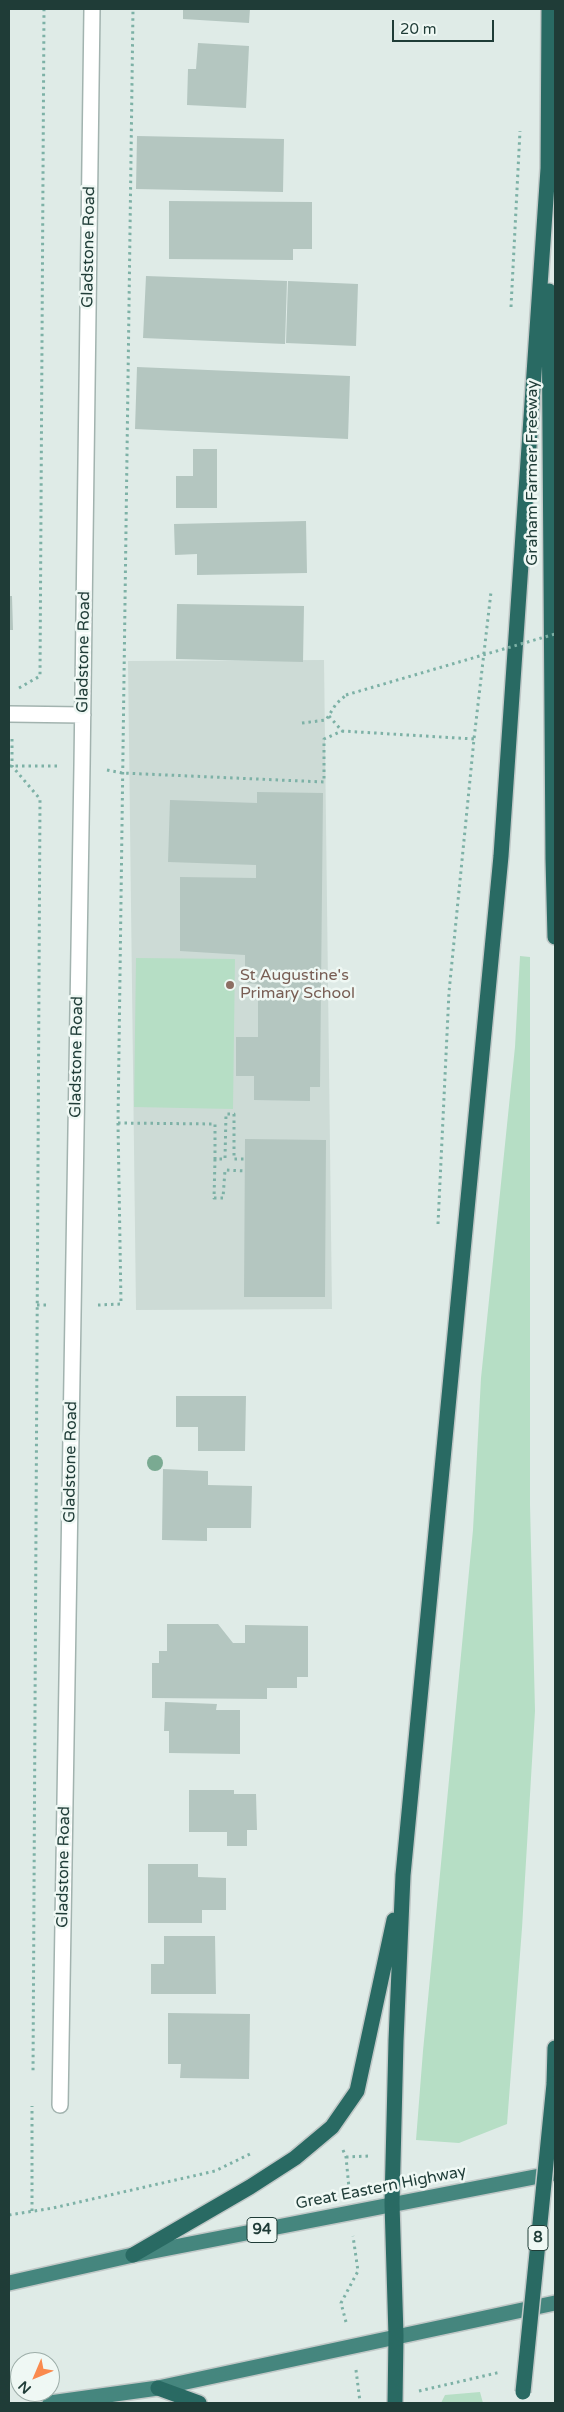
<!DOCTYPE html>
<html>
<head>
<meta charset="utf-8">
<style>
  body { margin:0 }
  #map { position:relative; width:564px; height:2412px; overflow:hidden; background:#dfebe7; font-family:"Varela Round",sans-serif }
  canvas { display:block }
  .frame { position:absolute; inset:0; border:10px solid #1f3c37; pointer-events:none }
  .north { position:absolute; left:10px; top:2352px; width:50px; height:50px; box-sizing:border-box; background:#eff8f4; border:1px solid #9cada8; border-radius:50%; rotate:225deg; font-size:14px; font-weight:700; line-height:20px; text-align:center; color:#1f3c37 }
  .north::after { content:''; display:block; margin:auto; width:18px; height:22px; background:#fa8a4e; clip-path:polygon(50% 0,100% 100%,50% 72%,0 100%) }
  .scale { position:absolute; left:392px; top:20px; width:102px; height:22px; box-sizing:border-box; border:2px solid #1f3c37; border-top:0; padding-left:6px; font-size:15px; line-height:18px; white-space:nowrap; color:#1f3c37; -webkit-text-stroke:4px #eff8f4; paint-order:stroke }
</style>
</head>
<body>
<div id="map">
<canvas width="564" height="2412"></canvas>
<div class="frame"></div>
<div class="north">N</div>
<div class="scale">20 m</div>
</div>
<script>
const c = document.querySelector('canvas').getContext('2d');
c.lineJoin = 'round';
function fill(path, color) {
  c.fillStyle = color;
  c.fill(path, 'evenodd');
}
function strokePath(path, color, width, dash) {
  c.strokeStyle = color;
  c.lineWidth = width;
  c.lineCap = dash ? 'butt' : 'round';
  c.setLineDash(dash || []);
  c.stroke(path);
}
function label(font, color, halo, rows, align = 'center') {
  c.font = font + ' "Varela Round",sans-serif';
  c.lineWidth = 5;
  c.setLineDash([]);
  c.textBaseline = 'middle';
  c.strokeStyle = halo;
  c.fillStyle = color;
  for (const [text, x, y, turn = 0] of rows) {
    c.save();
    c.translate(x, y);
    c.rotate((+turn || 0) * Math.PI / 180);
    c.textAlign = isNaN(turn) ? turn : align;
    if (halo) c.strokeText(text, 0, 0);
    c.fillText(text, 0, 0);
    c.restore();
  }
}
const built = new Path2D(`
  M324 660 332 1309 136 1310 128 661Z`);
const green = new Path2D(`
  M520 956 530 957V1505L535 1711 522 1928 507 2124 459 2143 416 2140 423 2051 473 1530 481 1378 515 1047Z
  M136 958 235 959 233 1109 134 1107Z
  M480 2392 483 2403H441L445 2395Z`);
const building = new Path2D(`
  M183 9H250L249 23 183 19Z
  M198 43 249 46 246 108 187 105 188 69H196Z
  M137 136 284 139 283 192 136 189Z
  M169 201 312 202V249H293V260L169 259Z
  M146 276 287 281 285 344 143 338Z
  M288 281 358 284 356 346 286 343Z
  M137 367 350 376 348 439 135 429Z
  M193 449H217V508H176V476H193Z
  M306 521 307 573 197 575V554L175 555 174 524Z
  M9 596H12L13 630H9Z
  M177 604 304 606 303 662 176 659Z
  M257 792 323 793 320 1087H310V1101L254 1100V1076H236V1037H258V984L245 983V955L180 951V877L256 878V865L168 862 170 800 257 803Z
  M245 1139 326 1140 325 1297H244Z
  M176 1396H246L245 1451H198V1427H176Z
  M163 1469 208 1471V1485L252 1486 251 1528H207V1541L162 1540Z
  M167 1624H218L233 1643H245V1625L308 1626V1677H297V1688H267V1699L152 1698V1663H159V1651H167Z
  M165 1702 217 1704 216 1710H240V1754L169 1753V1731H164Z
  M189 1790H234V1794H256L257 1830H247V1846H227V1832H189Z
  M148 1864H198V1877L226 1878V1910H202V1923H148Z
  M164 1936H215L216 1994H151V1964H164Z
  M168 2013 250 2014 249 2079 180 2078 181 2064H168Z`);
const path = new Path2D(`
  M511 307 520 131
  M19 688 40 676 44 9
  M329 716 342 731 474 739
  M302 723 326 720 336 704 346 695
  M12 739V766L40 799 33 2074
  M9 766H58
  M107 770 122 773 324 782V739L342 731
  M118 1123 215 1124V1159H225L226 1114H234V1159H245
  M215 1159 214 1198H223L225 1170 245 1171
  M438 1224 449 992 474 739 491 592
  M37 1305H49
  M98 1305 121 1304 118 1123 133 9
  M343 2150 346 2157 349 2188
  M346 2157 369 2156
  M32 2211V2106
  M9 2215 53 2208 215 2171 252 2153
  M346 2322 341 2303 358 2271 353 2236
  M356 2370 360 2402
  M419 2391 501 2372`);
const minor = new Path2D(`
  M9 714 83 715
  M60 2105 82 766 92 9`);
const trunk = new Path2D(`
  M9 2283 133 2255 555 2173
  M50 2403 158 2388 555 2303`);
const motorway = new Path2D(`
  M548 178 549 9
  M549 291 553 859 555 937
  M554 2084 555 2048
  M133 2255 250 2187 295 2158 332 2127 357 2091 394 1920
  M158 2388 199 2403
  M395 2403 396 2336 392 2203 396 2041 403 1875 501 856 548 169`);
const pathBridge = new Path2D(`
  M346 695 555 634`);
const motorwayBridge = new Path2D(`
  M523 2392 554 2084`);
const trees = [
  [155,1463]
];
const markers = [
  [230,985,5,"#8d6e63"]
];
const shields = [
  [262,2230,30],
  [538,2238,20]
];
const shieldNames = [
  ["94",262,2230],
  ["8",538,2238]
];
const streetNames = [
  ["Gladstone Road",89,247,-89],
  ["Graham Farmer Freeway",533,473,-90],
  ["Gladstone Road",84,652,-89],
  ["Gladstone Road",77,1057,-89],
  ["Gladstone Road",71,1462,-89],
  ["Gladstone Road",64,1867,-89],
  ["Great Eastern Highway",381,2188,-11]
];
const educationNames = [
  ["St Augustine's",240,976],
  ["Primary School",240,994]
];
fill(built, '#cddbd6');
fill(green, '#b6dec5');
fill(building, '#b4c6c0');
strokePath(minor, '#a2b3af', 18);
strokePath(trunk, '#c0c8c7', 18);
strokePath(motorway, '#c0c8c7', 18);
strokePath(path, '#7db1a6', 3, [2.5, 4]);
strokePath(minor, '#fff', 15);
strokePath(trunk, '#45867e', 15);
strokePath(motorway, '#296a63', 15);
strokePath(motorwayBridge, '#c0c8c7', 18, []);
strokePath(pathBridge, '#7db1a6', 3, [2.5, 4]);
strokePath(motorwayBridge, '#296a63', 15);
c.fillStyle = '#7aaa92';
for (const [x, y] of trees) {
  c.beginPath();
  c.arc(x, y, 8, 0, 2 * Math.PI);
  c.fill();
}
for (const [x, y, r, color] of markers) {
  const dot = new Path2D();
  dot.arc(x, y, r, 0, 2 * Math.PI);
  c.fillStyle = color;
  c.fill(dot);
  strokePath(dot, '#eff8f4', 2);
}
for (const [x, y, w] of shields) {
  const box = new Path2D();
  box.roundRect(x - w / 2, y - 12.5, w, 25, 4);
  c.fillStyle = '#eff8f4';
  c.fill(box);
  strokePath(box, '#1f3c37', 1);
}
label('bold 15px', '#1f3c37', null, shieldNames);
label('16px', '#1f3c37', '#eff8f4', streetNames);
label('16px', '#785e54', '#eff8f4', educationNames, 'left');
</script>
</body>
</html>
